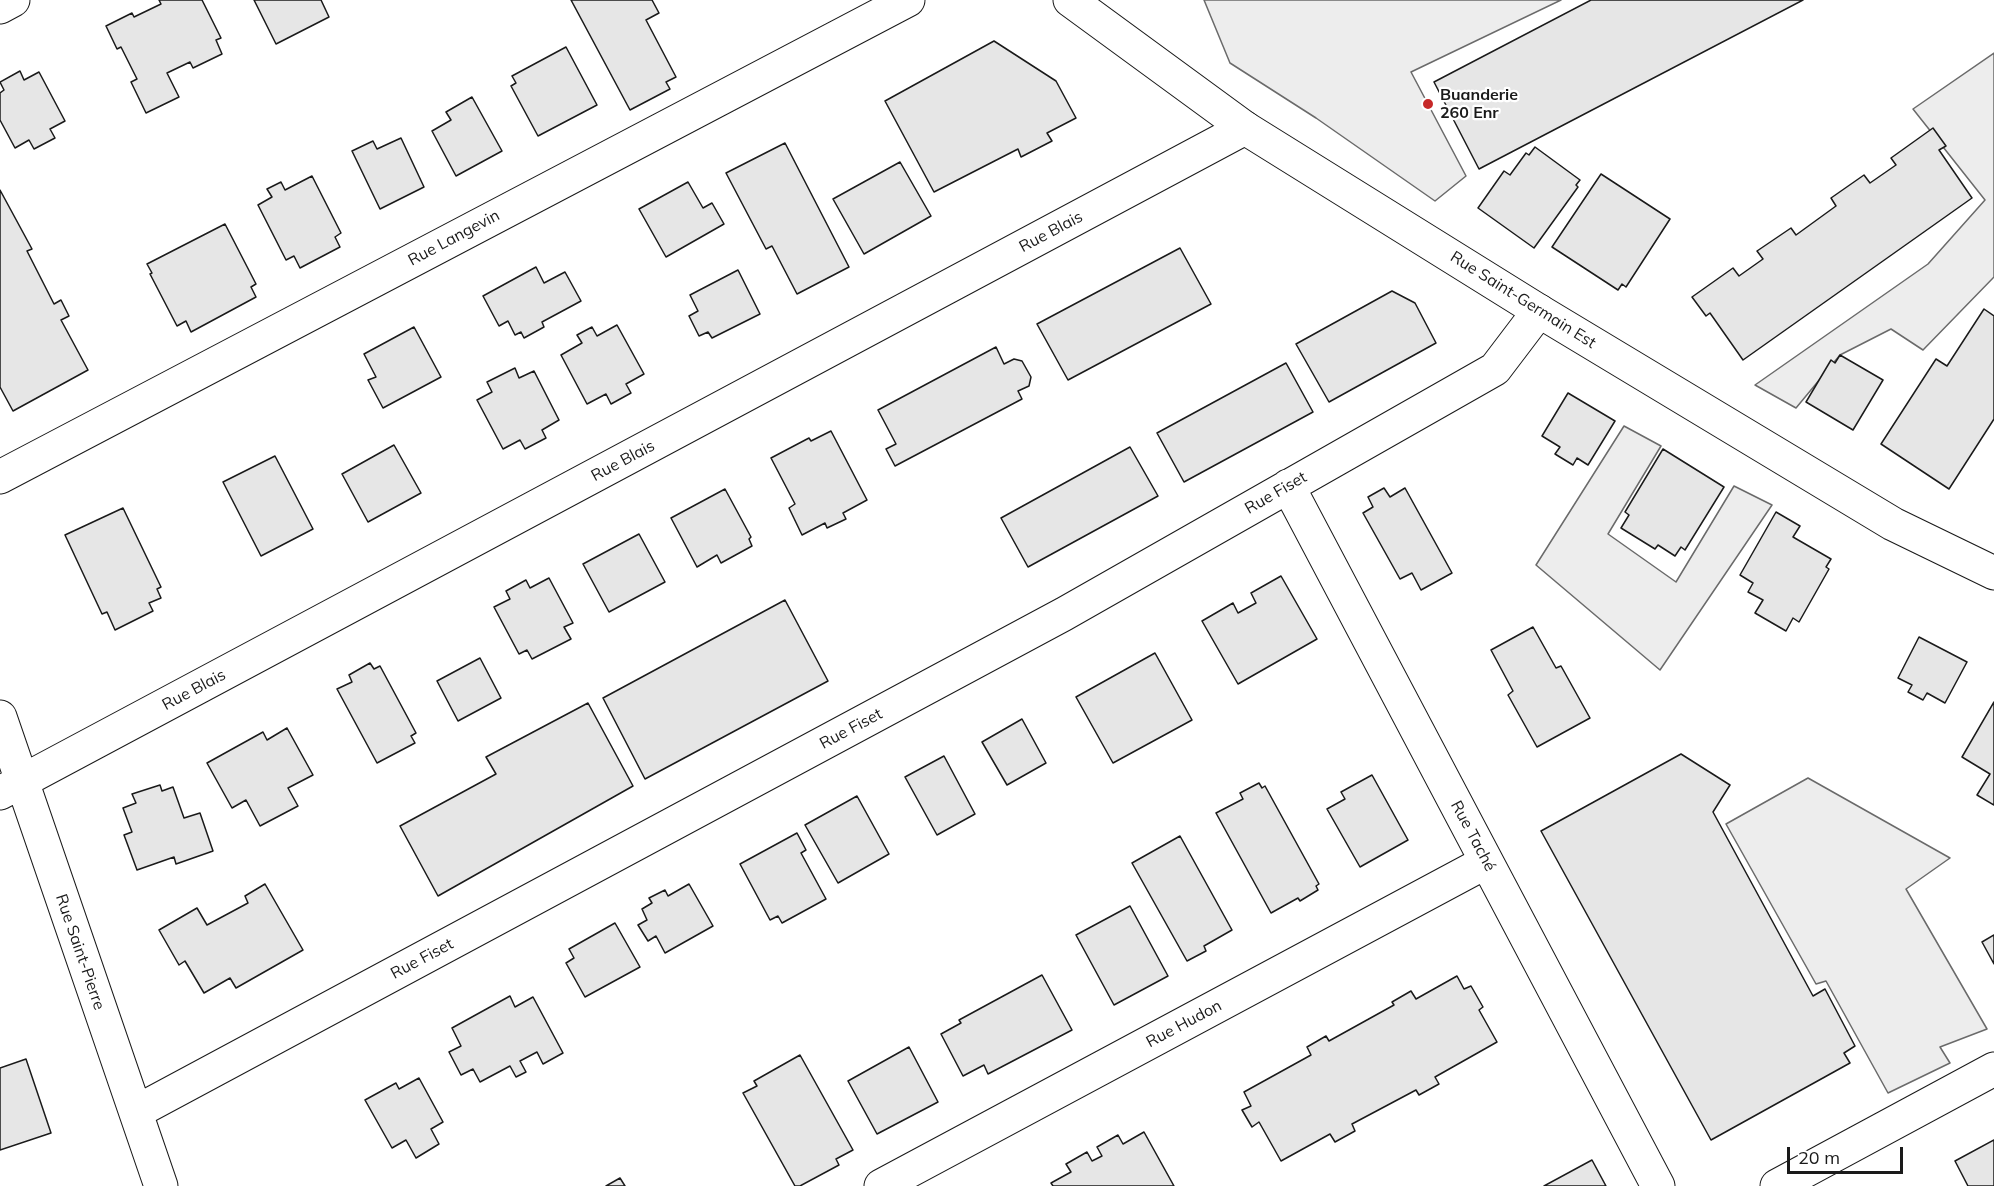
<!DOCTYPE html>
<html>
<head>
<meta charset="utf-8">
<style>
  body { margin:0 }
  #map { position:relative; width:1994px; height:1186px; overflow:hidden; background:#fff; font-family:Mulish,sans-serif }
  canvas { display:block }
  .scale { position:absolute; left:1787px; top:1147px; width:116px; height:27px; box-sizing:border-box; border:3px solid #1a1a1a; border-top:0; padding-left:8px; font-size:18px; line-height:21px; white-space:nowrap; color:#1a1a1a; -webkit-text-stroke:4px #fff; paint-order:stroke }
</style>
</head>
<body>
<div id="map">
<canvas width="1994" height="1186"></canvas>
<div class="scale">20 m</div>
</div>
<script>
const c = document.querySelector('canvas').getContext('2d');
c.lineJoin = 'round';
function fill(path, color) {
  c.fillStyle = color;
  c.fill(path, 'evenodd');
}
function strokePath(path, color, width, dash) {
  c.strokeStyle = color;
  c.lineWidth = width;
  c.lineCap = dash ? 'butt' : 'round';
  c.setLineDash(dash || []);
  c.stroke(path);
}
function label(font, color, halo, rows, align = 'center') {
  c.font = font + ' Mulish,sans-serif';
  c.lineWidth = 4.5;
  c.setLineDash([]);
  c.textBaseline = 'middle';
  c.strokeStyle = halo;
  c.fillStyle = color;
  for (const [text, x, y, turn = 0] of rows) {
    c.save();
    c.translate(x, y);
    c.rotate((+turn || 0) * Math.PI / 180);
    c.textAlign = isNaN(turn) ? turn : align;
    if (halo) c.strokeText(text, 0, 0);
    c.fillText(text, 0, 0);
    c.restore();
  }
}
const built = new Path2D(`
  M1204 0H1561L1411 72 1466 176 1435 201 1316 118 1230 63Z
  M1994 53V277L1923 350 1891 329 1840 355 1796 408 1755 385 1928 264 1985 200 1913 109Z
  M1624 426 1661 446 1608 534 1676 582 1734 486 1772 505 1660 670 1536 565Z
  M1808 778 1950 858 1906 889 1987 1029 1940 1047 1950 1063 1888 1093 1826 981 1816 984 1726 824Z`);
const building = new Path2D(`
  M159 0H202L221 38 216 40 222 54 193 68 190 62 167 73 179 97 146 113 131 82 137 79 121 47 117 49 106 26 132 13 134 17 161 4Z
  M254 0H321L329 17 276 44Z
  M571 0H652L659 13 646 20 676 77 666 82 670 89 630 110Z
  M1591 0H1803L1479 169 1434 82Z
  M994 41 1056 81 1076 118 1047 133 1052 141 1021 157 1018 149 934 192 885 101Z
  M566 47 597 105 538 136 511 86 516 83 512 76Z
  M20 71 24 80 39 72 65 121 50 129 55 138 34 149 29 140 15 148 0 120V93L4 90 0 82Z
  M472 97 502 151 456 176 432 131 451 120 446 112Z
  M1933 128 1946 146 1939 150 1972 198 1743 360 1710 313 1706 316 1692 297 1733 268 1739 276 1763 259 1757 251 1791 228 1796 235 1836 206 1831 198 1864 175 1870 183 1896 165 1891 158Z
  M401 138 424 187 380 209 352 151 373 141 377 149Z
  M785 143 849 267 797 294 772 246 766 249 726 173Z
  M1535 147 1580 180 1576 185 1578 187 1534 248 1478 208 1504 171 1510 175 1526 153 1529 155Z
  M900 162 931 216 864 254 833 199Z
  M1601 174 1670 219 1626 287 1622 284 1618 290 1552 247Z
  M312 176 341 233 335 237 340 247 300 268 294 256 286 260 258 205 272 197 267 189 281 182 285 190Z
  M688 182 703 208 712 203 724 224 666 257 639 209Z
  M0 190 32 249 27 251 54 304 61 300 69 316 61 320 88 370 13 411 0 387Z
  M225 224 256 284 251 287 256 297 191 332 186 321 177 326 150 274 152 273 147 264Z
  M1180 248 1211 304 1068 380 1037 324Z
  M536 267 544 283 565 272 581 301 542 322 544 327 524 338 521 332 515 335 508 321 499 326 483 296Z
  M738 270 760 314 712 338 708 332 699 336 689 316 698 311 690 295Z
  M1392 291 1415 303 1436 343 1329 402 1296 344Z
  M1984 309 1994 316V419L1949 489 1881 444 1936 359 1947 366Z
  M617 325 644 374 626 384 631 393 611 404 606 394 587 404 561 355 582 343 577 335 592 327 597 336Z
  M414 327 441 377 383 408 368 380 376 377 364 354Z
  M996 347 1004 364 1014 359 1022 361 1031 377 1029 386 1018 391 1022 399 895 466 886 449 896 444 878 410Z
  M1840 355 1883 380 1853 430 1806 402 1831 360 1835 363Z
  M1286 363 1313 412 1184 482 1157 433Z
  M515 368 519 378 534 371 559 420 542 430 546 438 525 449 520 440 503 449 477 400 492 392 487 382Z
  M1568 393 1615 421 1588 465 1577 458 1573 465 1555 454 1560 447 1542 436Z
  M831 431 867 500 843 513 846 519 827 528 825 523 802 535 789 508 795 504 771 458 809 438 811 441Z
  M394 445 421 493 368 522 342 474Z
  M1130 447 1158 496 1028 567 1001 518Z
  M1663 449 1724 487 1685 550 1681 547 1675 556 1658 545 1655 549 1621 528 1629 515 1625 512Z
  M275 456 313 529 261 556 223 482Z
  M1384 488 1390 497 1405 488 1452 573 1421 590 1412 573 1400 579 1363 513 1373 507 1368 497Z
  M725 489 751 537 749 539 752 546 721 563 717 555 697 567 671 518Z
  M123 508 161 587 157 589 161 598 149 603 153 611 115 630 107 612 102 614 65 535Z
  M1776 512 1800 526 1793 537 1831 559 1826 567 1829 569 1799 622 1793 618 1786 631 1755 613 1763 600 1748 592 1753 583 1740 575Z
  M639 534 665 582 609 612 583 564Z
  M1281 576 1317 639 1238 684 1202 621 1233 603 1238 613 1256 603 1251 593Z
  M549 578 573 623 564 627 571 639 532 659 527 650 519 654 494 607 510 599 506 591 526 580 530 588Z
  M785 600 828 681 645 779 603 698Z
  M1533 627 1556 668 1561 666 1590 718 1537 747 1508 695 1513 691 1491 650Z
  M1919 637 1967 662 1945 703 1927 693 1923 700 1908 692 1912 685 1898 678Z
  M1155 653 1192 720 1113 763 1076 697Z
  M480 658 501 698 458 721 437 681Z
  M370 663 374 669 380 666 416 733 411 736 415 743 377 763 337 689 352 682 349 675Z
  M1994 702V805L1977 795 1990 774 1962 757Z
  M588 703 633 786 438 896 400 826 496 774 486 757Z
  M1022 719 1046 763 1007 785 982 742Z
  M287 728 313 775 288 788 298 806 260 826 246 800 232 808 207 763 263 732 267 740Z
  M1681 754 1730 785 1713 812 1813 996 1825 989 1855 1046 1844 1053 1850 1063 1711 1140 1541 831Z
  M944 756 975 814 937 835 905 777Z
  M1372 775 1408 840 1360 867 1327 809 1345 799 1341 792Z
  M1259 783 1262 788 1265 786 1319 884 1316 886 1318 890 1300 901 1298 898 1271 913 1216 813 1243 799 1240 793Z
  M160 785 162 791 173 787 184 818 200 813 213 851 176 864 174 857 137 870 124 835 132 832 123 808 136 803 132 794Z
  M857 796 889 854 838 883 805 825Z
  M797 833 806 850 801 853 826 899 782 923 778 916 770 920 740 864Z
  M1180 836 1232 930 1204 946 1206 951 1187 961 1132 863Z
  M265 884 303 950 236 988 230 978 204 993 185 961 179 965 159 930 197 908 207 925 248 903 245 896Z
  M689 884 713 926 665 953 656 936 648 941 638 925 647 920 642 909 652 903 649 898 665 890 668 896Z
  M1130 906 1168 976 1114 1005 1076 935Z
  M615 923 640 967 585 997 566 963 574 958 569 949Z
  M1994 935V964L1982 942Z
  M1042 975 1072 1030 988 1074 984 1065 963 1076 941 1034 961 1023 959 1020Z
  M1457 976 1464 989 1471 986 1483 1007 1479 1010 1497 1042 1435 1077 1439 1084 1419 1095 1416 1090 1352 1124 1355 1131 1335 1142 1330 1134 1281 1161 1259 1122 1252 1127 1242 1110 1251 1106 1244 1092 1311 1055 1307 1047 1326 1036 1329 1041 1394 1005 1392 1002 1411 991 1416 999Z
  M510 996 515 1007 533 997 563 1053 543 1064 537 1052 520 1061 526 1072 516 1077 510 1066 480 1082 473 1069 461 1075 449 1052 461 1046 452 1028Z
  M909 1047 938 1102 877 1134 848 1081Z
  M800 1055 853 1150 836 1159 839 1165 800 1186H795L743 1093 757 1086 754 1081Z
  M26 1059 51 1133 0 1150V1068Z
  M419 1078 443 1122 431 1129 439 1144 416 1158 406 1140 392 1148 365 1100 396 1083 399 1089Z
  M1144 1132 1174 1186H1053L1051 1183 1071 1172 1066 1164 1087 1152 1092 1161 1102 1156 1097 1147 1118 1135 1123 1144Z
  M1994 1140V1186H1968L1955 1161Z
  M1592 1160 1606 1186H1544Z
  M620 1178 625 1186H606Z`);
const minor = new Path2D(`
  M0 7 13 0
  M0 477 908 0
  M1288 486 1658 1186
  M0 717 161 1186
  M0 793 1245 128
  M136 1112 1064 614 1495 369 1539 311
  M881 1186 1486 862
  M1777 1186 1994 1069`);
const tertiary = new Path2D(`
  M1070 0 1245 128 1539 311 1893 524 1994 573`);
const markers = [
  [1428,104,6,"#c62828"]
];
const poiNames = [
  ["Buanderie",1440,95],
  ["260 Enr",1440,113]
];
const streetNames = [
  ["Rue Blais",1051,232,-28],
  ["Rue Langevin",454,238,-28],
  ["Rue Saint-Germain Est",1523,300,32],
  ["Rue Blais",623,461,-28],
  ["Rue Fiset",1276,493,-30],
  ["Rue Blais",194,690,-28],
  ["Rue Fiset",851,729,-28],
  ["Rue Taché",1473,836,62],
  ["Rue Saint-Pierre",80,952,71],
  ["Rue Fiset",422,959,-28],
  ["Rue Hudon",1184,1024,-28]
];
fill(built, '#ededed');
strokePath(built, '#6a6a6a', 1.5);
fill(building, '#e6e6e6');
strokePath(building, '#1a1a1a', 1.5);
strokePath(minor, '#1a1a1a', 35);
strokePath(tertiary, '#1a1a1a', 35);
strokePath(minor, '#fff', 33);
strokePath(tertiary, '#fff', 33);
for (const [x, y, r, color] of markers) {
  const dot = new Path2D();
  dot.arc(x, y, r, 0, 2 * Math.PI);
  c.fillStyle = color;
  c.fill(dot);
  strokePath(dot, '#fff', 2);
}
label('bold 16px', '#1a1a1a', '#fff', poiNames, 'left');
label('16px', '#1a1a1a', '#fff', streetNames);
</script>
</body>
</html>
